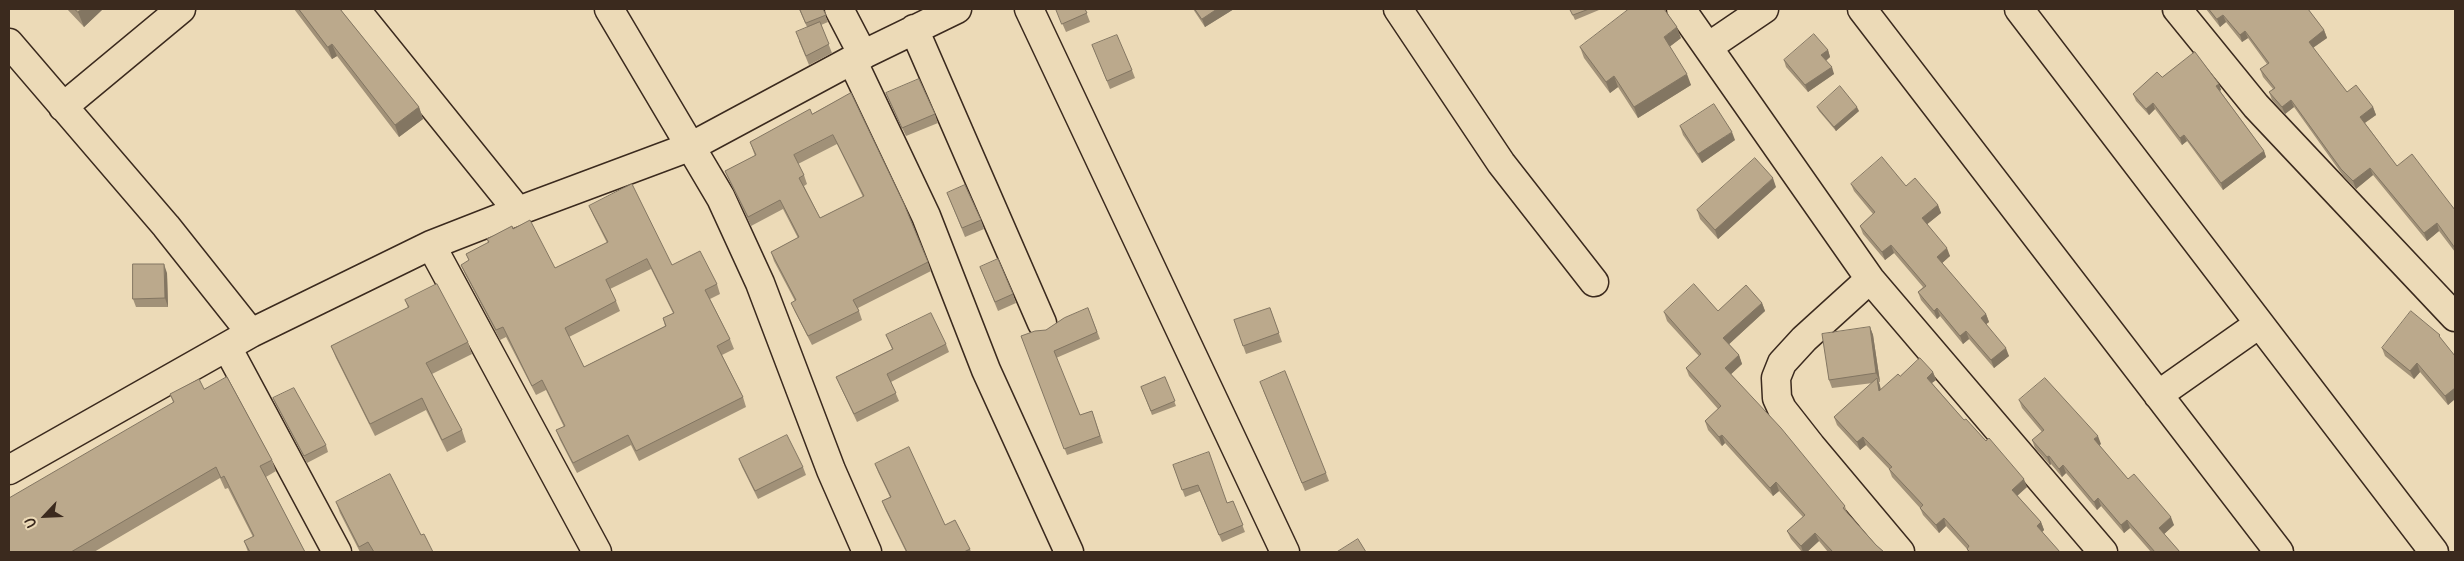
<!DOCTYPE html>
<html>
<head>
<meta charset="utf-8">
<style>
  body { margin:0 }
  #map { position:relative; width:2464px; height:561px; overflow:hidden; background:#ecdab7; font-family:Pangolin,sans-serif }
  canvas { display:block }
  .frame { position:absolute; inset:0; border:10px solid #3b2a1e; pointer-events:none }
  .north { position:absolute; left:20px; top:491px; width:50px; height:50px; -webkit-text-stroke:4px #ecdab7; paint-order:stroke; rotate:245deg; font-size:14px; font-weight:700; line-height:20px; text-align:center; color:#3b2a1e }
  .north::after { content:''; display:block; margin:auto; width:18px; height:22px; background:#3b2a1e; clip-path:polygon(50% 0,100% 100%,50% 72%,0 100%) }
</style>
</head>
<body>
<div id="map">
<canvas width="2464" height="561"></canvas>
<div class="frame"></div>
<div class="north">U</div>
</div>
<script>
const c = document.querySelector('canvas').getContext('2d');
c.lineJoin = 'round';
function strokePath(path, color, width, dash) {
  c.strokeStyle = color;
  c.lineWidth = width;
  c.lineCap = dash ? 'butt' : 'round';
  c.setLineDash(dash || []);
  c.stroke(path);
}
function fill(path, color) {
  c.fillStyle = color;
  c.fill(path, 'evenodd');
}
const minor = new Path2D(`
  M609 9 721 198 760 283 831 470 867 552
  M839 9 863 55
  M1029 9 1285 552
  M1398 9 1501 163 1594 282
  M1681 9 1870 279 2103 552
  M1862 9 2279 552
  M2019 9 2434 552
  M2177 9 2256 106 2455 317
  M914 29 1042 323
  M9 43 166 226 251 333 431 245 518 211 355 9
  M1708 47 1764 9
  M852 60 926 216 986 370 1069 552
  M63 107 181 9
  M518 211 692 146 852 60 957 9
  M431 245 597 552
  M1870 279 1804 339 1782 363 1776 378 1777 398 1782 409 1811 446 1900 552
  M227 347 337 552
  M2158 395 2259 324
  M9 470 251 333`);
const wall = new Path2D(`
  M67 9H103L84 27Z
  M294 9H340L419 107 423 119 399 137 337 56 332 59Z
  M799 9H823L828 22 821 25 832 53 809 65 799 41 807 27Z
  M1056 9H1085L1090 22 1066 32Z
  M1193 9H1234L1205 27Z
  M1570 9H1598L1599 10 1575 20Z
  M2206 9H2308L2324 30 2327 38 2313 48 2347 92 2373 107 2376 115 2365 123 2397 166 2455 210V252L2439 231 2427 241 2373 175 2356 189 2344 177 2294 107 2285 114 2272 100 2269 92 2273 89 2263 77 2260 69 2267 64 2248 38 2242 42 2226 22 2220 27Z
  M1681 38 1669 47 1691 85 1638 118 1618 87 1610 93 1584 58 1580 47Z
  M1092 45 1132 70 1135 78 1110 89Z
  M1828 50 1830 57 1826 61 1834 74 1808 92 1786 67 1784 60Z
  M2162 77 2219 84 2221 90 2220 91 2264 151 2266 157 2223 190 2187 141 2182 145 2155 109 2149 115 2136 101 2133 94Z
  M851 93 928 262 931 271 858 308 862 320 812 345 795 312 791 303 795 301 774 261 771 252 798 238 783 209 751 226 729 180 725 171 755 156 750 142 812 114ZM837 144 863 197 820 218 804 186 807 184 804 175 798 164Z
  M886 93 935 114 938 123 906 136 889 101Z
  M1817 107 1859 111 1836 131 1819 111Z
  M1680 126 1735 140 1702 163 1683 135Z
  M1851 184 1906 186 1938 205 1941 213 1927 224 1950 256 1942 263 1986 314 1989 322 1986 324 2009 356 1994 368 1969 339 1963 344 1940 316 1937 319 1921 300 1918 292 1923 287 1894 253 1885 260 1863 234 1860 226 1873 214 1854 191Z
  M1776 187 1718 239 1700 219 1697 210Z
  M947 193 981 220 984 229 965 237Z
  M589 206 672 265 717 284 720 294 710 299 730 339 734 349 722 355 743 397 746 407 639 461 631 445 577 473 560 440 556 430 564 427 546 390 536 395 506 337 500 340 465 274 461 265 469 261 466 254 488 243 487 239 513 229 555 268 607 243 593 215ZM651 269 673 313 663 318 665 326 584 367 569 337 620 311 616 301 610 289Z
  M980 267 1013 294 1016 303 998 311Z
  M167 273 168 307H136L133 299Z
  M405 300 468 342 472 354 432 374 462 430 466 442 447 452 426 410 375 436 336 358 331 346 408 308Z
  M1762 303 1765 311 1729 344 1739 355 1742 364 1731 374 1845 506 1847 513 1876 545 1884 552H1828L1819 541 1807 552H1802L1791 539 1787 531 1803 517 1779 491 1773 496 1725 443 1722 446 1708 430 1705 421 1718 409 1689 376 1686 368 1699 356 1667 321 1664 312 1718 311Z
  M1088 308 1100 339 1056 358 1080 415 1092 411 1103 443 1067 455 1021 336 1046 330Z
  M1270 308 1282 342 1246 354 1234 320Z
  M1870 327 1873 335 1880 382H1879L1881 390 1900 376 1933 372 1936 380 1932 383 1964 420 2027 487 2017 495 2041 522 2044 530 2042 532 2060 552H1968L1967 549 1946 526 1939 533 1923 515 1920 508 1892 477 1889 469 1866 445 1860 450 1837 425 1834 417 1873 383 1832 388 1829 380Z
  M886 335 946 344 949 352 891 382 899 401 857 422 840 386 836 377 892 349Z
  M2442 340 2455 356V399L2448 405 2420 372 2414 379 2385 356 2382 348Z
  M1165 377 1176 406 1152 415 1141 387Z
  M204 389 272 460 276 471 266 477 305 552H248L244 541 253 537 228 488 225 489 220 478 94 552H9L173 402 170 394Z
  M1263 390 1326 473 1329 481 1305 491Z
  M273 398 326 445 328 452 307 463 276 405Z
  M2019 400 2101 444 2099 445 2128 479 2174 525 2164 534 2180 552H2151L2130 528 2124 533 2101 506 2097 510 2066 473 2062 477 2051 464 2050 465 2035 448 2032 440 2042 432 2022 408Z
  M739 459 803 467 806 475 758 499 742 467Z
  M875 464 945 525 970 549 971 552H906L885 509 882 501 890 497 878 472Z
  M1173 465 1227 503 1233 501 1245 532 1222 542 1200 491 1185 497Z
  M336 502 421 535 433 552H360L340 513Z`);
const shadedWall = new Path2D(`
  M82 9H103L84 27 78 12Z
  M1217 9H1234L1205 27 1202 19Z
  M2223 15 2226 22 2220 27 2217 19Z
  M1677 27 1681 38 1668 48 1664 37Z
  M2324 30 2327 38 2311 49 2309 42Z
  M2245 31 2248 38 2242 42 2240 35Z
  M332 44 337 56 332 59 328 47Z
  M1828 50 1830 57 1824 62 1821 55Z
  M1832 67 1834 74 1808 92 1805 85Z
  M1687 74 1691 85 1638 118 1634 107Z
  M1614 76 1618 87 1610 93 1606 82Z
  M2219 84 2221 90 2218 92 2216 86Z
  M2291 100 2294 107 2285 114 2282 107Z
  M2153 103 2155 109 2149 115 2146 109Z
  M419 107 423 119 399 137 395 125Z
  M1857 107 1859 111 1836 131 1834 127Z
  M2373 107 2376 115 2363 124 2360 117Z
  M1732 132 1735 140 1702 163 1698 154Z
  M2184 135 2187 141 2182 145 2180 138Z
  M2264 151 2266 157 2223 190 2221 183Z
  M2370 168 2373 175 2356 189 2353 181Z
  M1773 178 1776 187 1718 239 1715 230Z
  M1938 205 1941 213 1925 226 1922 218Z
  M2437 223 2439 231 2427 241 2424 233Z
  M1891 245 1894 253 1885 260 1882 252Z
  M1947 248 1950 256 1940 265 1937 257Z
  M164 264 167 273 168 307 165 298Z
  M1762 303 1765 311 1726 347 1723 338Z
  M1937 308 1940 316 1937 319 1934 311Z
  M1986 314 1989 322 1984 326 1981 318Z
  M1870 327 1873 335 1880 382 1876 373Z
  M1966 331 1969 339 1963 344 1960 336Z
  M2006 348 2009 356 1994 368 1991 360Z
  M1739 355 1742 364 1728 377 1725 368Z
  M2417 363 2420 372 2414 379 2410 371Z
  M1933 372 1936 380 1929 385 1927 378Z
  M1877 378 1880 386 1882 399 1879 391Z
  M2455 388V399L2448 405 2445 396Z
  M1722 435 1725 443 1722 446 1719 437Z
  M2098 436 2101 444 2097 447 2094 439Z
  M1863 437 1866 445 1860 450 1857 442Z
  M2049 456 2051 464 2050 465 2047 457Z
  M2063 465 2066 473 2062 477 2059 469Z
  M2024 479 2027 487 2015 498 2012 490Z
  M1776 482 1779 491 1773 496 1770 488Z
  M2098 498 2101 506 2097 510 2094 502Z
  M2171 517 2174 525 2162 536 2159 528Z
  M1944 518 1946 526 1939 533 1936 525Z
  M2127 520 2130 528 2124 533 2121 525Z
  M2041 522 2044 530 2040 534 2037 526Z
  M1815 533 1819 541 1807 552H1803L1801 546Z`);
const building = new Path2D(`
  M75 9H82L78 12Z
  M299 9H340L419 107 395 125 332 44 328 47Z
  M800 9H823L826 15 806 23Z
  M1056 9H1085L1087 13 1062 24Z
  M1195 9H1217L1202 19Z
  M1570 9H1589L1573 15Z
  M1629 9H1664L1677 27 1664 37 1687 74 1634 107 1614 76 1606 82 1580 47Z
  M2209 9H2308L2324 30 2309 42 2347 92 2356 85 2373 107 2360 117 2397 166 2412 154 2455 210V248L2437 223 2424 233 2370 168 2353 181 2341 169 2291 100 2282 107 2269 92 2275 88 2260 69 2269 63 2245 31 2240 35 2223 15 2217 19Z
  M820 22 829 44 806 56 796 32Z
  M1814 34 1828 50 1821 55 1832 67 1805 85 1784 60Z
  M1117 35 1132 70 1107 81 1092 45Z
  M2195 52 2219 84 2216 86 2264 151 2221 183 2184 135 2180 138 2153 103 2146 109 2133 94 2157 72 2162 77Z
  M919 79 935 114 902 128 886 93Z
  M1840 86 1857 107 1834 127 1817 107Z
  M851 93 904 204 928 262 853 300 859 311 808 336 791 303 796 300 771 252 799 237 780 200 748 217 725 171 756 155 750 142 810 109 812 114ZM833 135 864 196 820 218 799 178 804 175 794 155Z
  M1714 104 1732 132 1698 154 1680 126Z
  M1882 157 1906 186 1915 178 1938 205 1922 218 1947 248 1937 257 1986 314 1981 318 2006 348 1991 360 1966 331 1960 336 1937 308 1934 311 1918 292 1926 286 1891 245 1882 252 1860 226 1875 212 1851 184Z
  M1755 158 1773 178 1715 230 1697 210Z
  M632 184 672 265 700 251 717 284 705 290 730 339 717 346 743 397 636 451 628 435 573 463 556 430 565 426 542 380 532 386 503 327 496 330 461 265 469 260 466 254 489 242 487 239 512 226 513 229 530 220 555 268 608 242 589 206ZM647 259 674 313 663 318 666 326 584 367 565 328 616 301 606 280Z
  M965 185 981 220 962 228 947 193Z
  M998 259 1013 294 995 302 980 267Z
  M133 264H164L165 298 133 299Z
  M437 284 468 342 426 363 462 430 442 440 422 398 370 424 331 346 409 307 405 300Z
  M1694 284 1718 311 1746 285 1762 303 1723 338 1739 355 1725 368 1781 428 1845 506 1843 508 1876 545 1884 552H1833L1815 533 1801 546 1787 531 1805 515 1776 482 1770 488 1722 435 1719 437 1705 421 1721 406 1686 368 1701 354 1664 312Z
  M1088 308 1097 332 1054 351 1080 415 1092 411 1100 436 1064 449 1021 336 1035 331 1046 330 1064 318Z
  M1270 308 1279 333 1243 346 1234 320Z
  M2411 311 2440 335 2439 336 2455 356V388L2445 396 2417 363 2410 371 2382 348Z
  M931 313 946 344 887 374 896 393 854 414 836 377 893 349 886 335Z
  M1870 327 1876 373 1829 380 1822 334Z
  M1920 358 1933 372 1927 378 1964 420 1966 419 1986 441 1989 438 2024 479 2012 490 2041 522 2037 526 2060 552H1970L1967 549 1969 546 1944 518 1936 525 1920 508 1923 505 1889 469 1892 467 1863 437 1857 442 1834 417 1877 378 1879 391 1898 374 1900 376Z
  M1285 371 1326 473 1302 483 1260 382Z
  M227 377 272 460 260 466 305 552H250L244 541 254 536 224 476 221 478 216 467 71 552H9V498L174 402 170 394 199 379 204 389Z
  M1165 377 1175 401 1151 411 1141 387Z
  M2045 378 2098 436 2094 439 2128 479 2134 474 2171 517 2159 528 2180 552H2155L2127 520 2121 525 2098 498 2094 502 2063 465 2059 469 2049 456 2047 457 2032 440 2044 430 2019 400Z
  M294 388 326 445 304 456 273 398Z
  M787 435 803 467 755 491 739 459Z
  M909 447 945 525 955 520 970 549 964 552H907L882 501 891 497 875 464Z
  M1209 452 1227 503 1233 501 1243 525 1219 535 1198 485 1182 490 1173 465Z
  M390 474 421 535 424 534 433 552H374L368 542 359 547 336 502Z
  M1358 539 1366 552H1337Z`);
strokePath(minor, '#3b2a1e', 31);
strokePath(minor, '#ecdab7', 28);
fill(wall, '#a19178');
fill(shadedWall, '#837662');
fill(building, '#bba98c');
strokePath(building, '#837662', 1);
</script>
</body>
</html>
